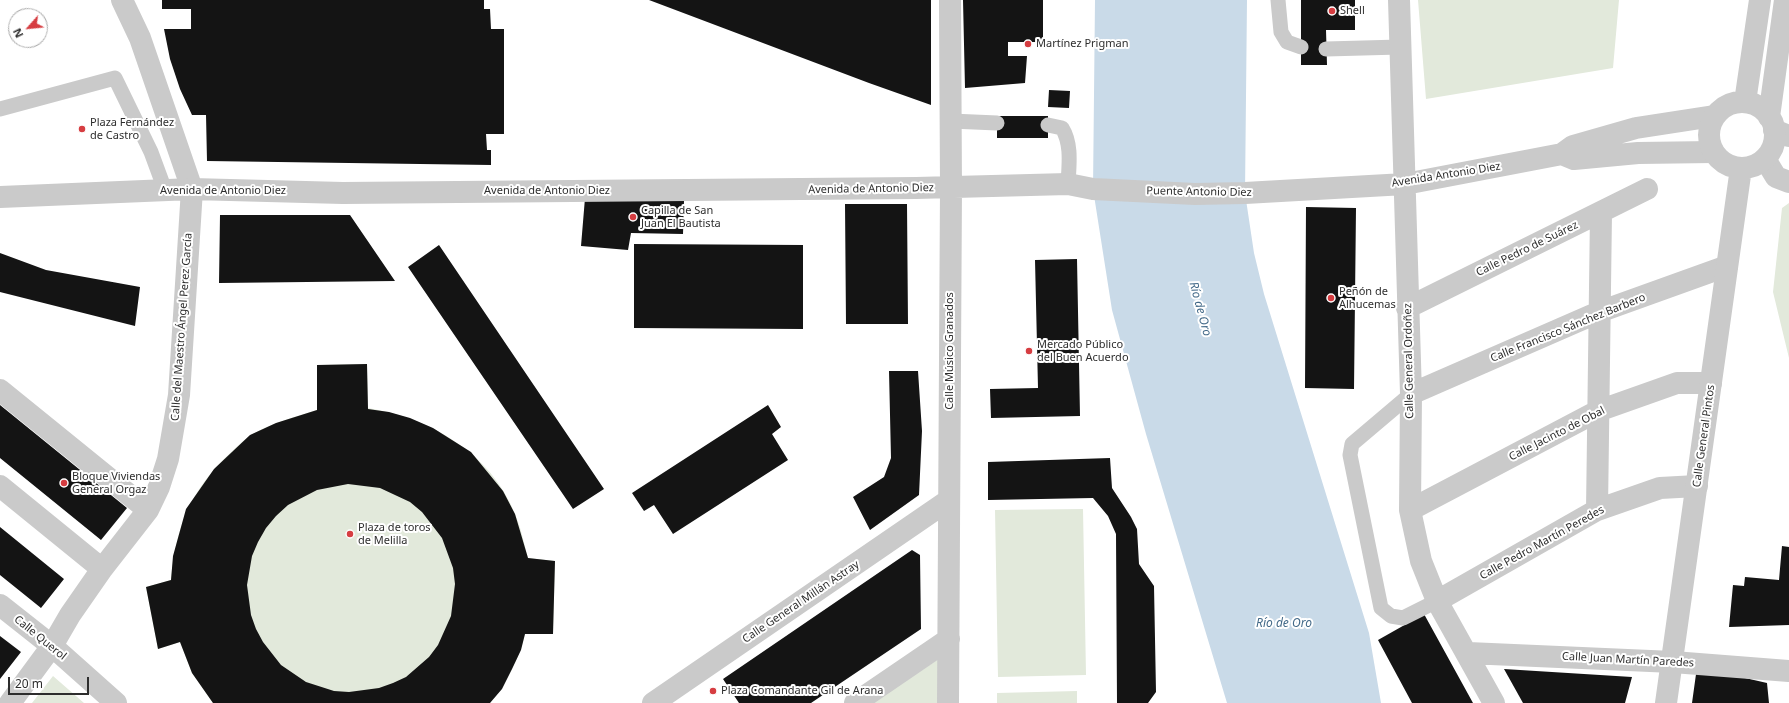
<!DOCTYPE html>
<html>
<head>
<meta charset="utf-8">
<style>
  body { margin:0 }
  #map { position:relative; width:1789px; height:703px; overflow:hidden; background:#fff; font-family:"Noto Sans",sans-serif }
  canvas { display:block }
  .north { position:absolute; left:8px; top:8px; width:40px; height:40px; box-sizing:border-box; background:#fff; border:1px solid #ababab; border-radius:50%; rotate:243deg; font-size:11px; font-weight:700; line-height:16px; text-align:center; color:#2d2d2d }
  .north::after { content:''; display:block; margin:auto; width:14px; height:18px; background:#d63d41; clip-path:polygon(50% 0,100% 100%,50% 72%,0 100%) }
  .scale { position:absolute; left:8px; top:677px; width:81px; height:18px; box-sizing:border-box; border:2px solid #2d2d2d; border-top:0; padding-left:5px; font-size:12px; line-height:14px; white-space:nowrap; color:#2d2d2d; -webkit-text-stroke:3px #fff; paint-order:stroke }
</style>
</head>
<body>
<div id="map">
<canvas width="1789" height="703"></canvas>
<div class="north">N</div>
<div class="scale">20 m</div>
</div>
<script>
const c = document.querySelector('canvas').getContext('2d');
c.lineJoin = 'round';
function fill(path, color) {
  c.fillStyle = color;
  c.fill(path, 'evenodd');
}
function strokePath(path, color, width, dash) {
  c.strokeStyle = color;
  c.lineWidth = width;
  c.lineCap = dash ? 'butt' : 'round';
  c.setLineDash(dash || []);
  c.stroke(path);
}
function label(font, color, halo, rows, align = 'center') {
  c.font = font + ' "Noto Sans",sans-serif';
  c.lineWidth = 4;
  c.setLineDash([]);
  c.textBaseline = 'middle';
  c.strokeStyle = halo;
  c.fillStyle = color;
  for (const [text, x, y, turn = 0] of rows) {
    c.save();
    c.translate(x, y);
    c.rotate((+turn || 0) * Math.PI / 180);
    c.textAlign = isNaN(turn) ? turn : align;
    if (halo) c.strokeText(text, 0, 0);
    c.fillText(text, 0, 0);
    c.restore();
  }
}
const green = new Path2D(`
  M1418 0H1619L1613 68 1426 99Z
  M1789 203V358L1773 292 1782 208Z
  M367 364 368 408C430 418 491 453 515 514 521 528 524 543 528 558L555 561 553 634H525C519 660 506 683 490 703H213L192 673 180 642 158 649 146 587 171 580C176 527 189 493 228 455 235 449 243 440 251 435 271 423 295 417 317 410V365Z
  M1083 509 1086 675 998 677 995 510Z
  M943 656 941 703H873Z
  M53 676 84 703H32Z
  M1077 691V703H997V693Z`);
const water = new Path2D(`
  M1095 0H1247L1245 193 1254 253 1264 294 1369 633 1381 703H1227L1146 434 1112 310 1093 189Z`);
const building = new Path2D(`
  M162 0H484V9H490L491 29H504V134H486L487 150H491V165L207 161 206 115H192L180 89 170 59 164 29H191V9H162Z
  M649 0H931V105L869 83Z
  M963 0H1043V42H1008V56H1027L1025 83 965 88Z
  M1301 0H1355V30H1326L1327 65H1301Z
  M1049 90 1070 91 1069 108 1048 107Z
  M997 116H1048V138H997Z
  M585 198 684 201 683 234 631 233 628 250 581 246Z
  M845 204H907L908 324H846Z
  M1306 207 1356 208 1354 389 1305 388Z
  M220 215H350L395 281 219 283Z
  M634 244 803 245V329L634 328Z
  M439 245 604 489 573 509 408 267Z
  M0 253 46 270 140 287 135 326 0 292Z
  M1077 259 1080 416 991 418 990 389 1038 388 1035 260Z
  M367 364 368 409 389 412 410 418 433 428 471 452 503 491 515 514 528 558 555 561 553 634H525L521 650 512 669 502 689 490 703H213L192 673 180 642 158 649 146 587 171 580 173 556 186 509 214 469 250 435 276 423 317 410V365ZM348 484 380 488 410 502 422 512 442 538 453 568 455 584 451 616 438 645 429 657 406 677 393 683 379 688 349 692 334 691 306 682 281 665 263 642 256 629 251 615 247 585 252 556 258 542 266 528 276 516 288 505 317 490Z
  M889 371H918L922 431 919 495 870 530 853 497 884 477 891 458Z
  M0 405 127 508 101 540 0 458Z
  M768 405 781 427 772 434 788 460 673 534 654 505 644 511 632 493Z
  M1110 458 1112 488 1131 517 1137 529 1139 564 1154 586 1156 692 1148 703H1117L1116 534 1108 516 1093 498 988 500V462Z
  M0 527 64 579 41 608 0 575Z
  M1782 546 1789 547V625L1729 627 1733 585 1744 586 1745 577 1779 580Z
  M912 550 920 555 921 629 811 703H739L723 679Z
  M1424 614 1473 703H1412L1378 640Z
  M0 636 21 652 0 679Z
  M1697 667 1767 683 1769 703H1692Z
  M1504 669 1632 677 1625 703H1523Z`);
const service = new Path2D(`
  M1278 0 1281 32 1287 42 1301 47
  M1326 49 1400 47
  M0 109 115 78 151 152 165 190
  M951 121 997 123
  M1048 125 1062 128C1072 144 1069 165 1068 184
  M1411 394 1352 444 1350 455 1381 608 1391 616 1403 618 1437 601`);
const pedestrian = new Path2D(`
  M122 0 140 38 192 189`);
const minor = new Path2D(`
  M1399 0 1411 394 1410 510 1421 561 1437 601 1494 703
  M1774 130 1789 136
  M1562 154 1574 159 1638 153 1713 152
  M1765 159 1776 177 1789 182
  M0 197 192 189 343 193 916 188 1068 184 1093 189 1195 194 1245 193 1405 184 1562 154 1573 146 1636 128 1714 116
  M1407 308 1647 189
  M0 390 148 510
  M1411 394 1599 312 1727 266
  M0 486 102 569
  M1410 510 1598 411 1677 383H1711
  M1597 510 1601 213
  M1437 601 1597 510 1660 488 1697 486
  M0 605 52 646 116 703
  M1468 653 1673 662 1789 671
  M10 703 52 646 70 615 102 569 148 510 159 487 168 459 179 395 192 189
  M653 703 949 500
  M855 703 949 639
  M948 703 951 188 950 0`);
const tertiary = new Path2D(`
  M1709 135a33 33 0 1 1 66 0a33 33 0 1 1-66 0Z
  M1745 102 1760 0
  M1769 117 1785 0
  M1666 703 1741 168`);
const markers = [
  [1332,11,4,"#d63d41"],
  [1028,44,4,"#d63d41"],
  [82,129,4,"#d63d41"],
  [633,217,4,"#d63d41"],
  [1331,298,4,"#d63d41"],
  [1029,351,4,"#d63d41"],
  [64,483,4,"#d63d41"],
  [350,534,4,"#d63d41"],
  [713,691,4,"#d63d41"]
];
const poiNames = [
  ["Shell",1340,11],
  ["Martínez Prigman",1036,44],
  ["Plaza Fernández",90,123],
  ["de Castro",90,136],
  ["Capilla de San",641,211],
  ["Juan El Bautista",641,224],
  ["Peñón de",1339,292],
  ["Alhucemas",1339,305],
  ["Mercado Público",1037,345],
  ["del Buen Acuerdo",1037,358],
  ["Bloque Viviendas",72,477],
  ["General Orgaz",72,490],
  ["Plaza de toros",358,528],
  ["de Melilla",358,541],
  ["Plaza Comandante Gil de Arana",721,691]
];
const streetNames = [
  ["Avenida Antonio Diez",1446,175,-9],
  ["Avenida de Antonio Diez",871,189,-1],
  ["Avenida de Antonio Diez",223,191],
  ["Avenida de Antonio Diez",547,191],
  ["Puente Antonio Diez",1199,192,1],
  ["Calle Pedro de Suárez",1527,249,-26],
  ["Calle del Maestro Ángel Perez García",182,327,-86],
  ["Calle Francisco Sánchez Barbero",1568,328,-22],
  ["Calle Músico Granados",950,351,-90],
  ["Calle General Ordoñez",1409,361,-91],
  ["Calle Jacinto de Obal",1557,434,-27],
  ["Calle General Pintos",1704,436,-82],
  ["Calle Pedro Martín Peredes",1542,543,-29],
  ["Calle General Millán Astray",801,602,-34],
  ["Calle Querol",40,638,39],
  ["Calle Juan Martín Paredes",1628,660,3]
];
const waterNames = [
  ["Río de Oro",1200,309,75],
  ["Río de Oro",1284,624]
];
fill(green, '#e2e9db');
fill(water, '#c9dae8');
fill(building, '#141414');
strokePath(service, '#cacaca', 15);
strokePath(pedestrian, '#cacaca', 22);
strokePath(minor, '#cacaca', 22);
strokePath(tertiary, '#cacaca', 22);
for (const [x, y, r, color] of markers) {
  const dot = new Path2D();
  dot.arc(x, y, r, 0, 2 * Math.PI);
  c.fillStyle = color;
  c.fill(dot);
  strokePath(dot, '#fff', 1.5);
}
label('11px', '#2d2d2d', '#fff', poiNames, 'left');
label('11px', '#2d2d2d', '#fff', streetNames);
label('italic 12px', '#426988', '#fff', waterNames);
</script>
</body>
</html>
